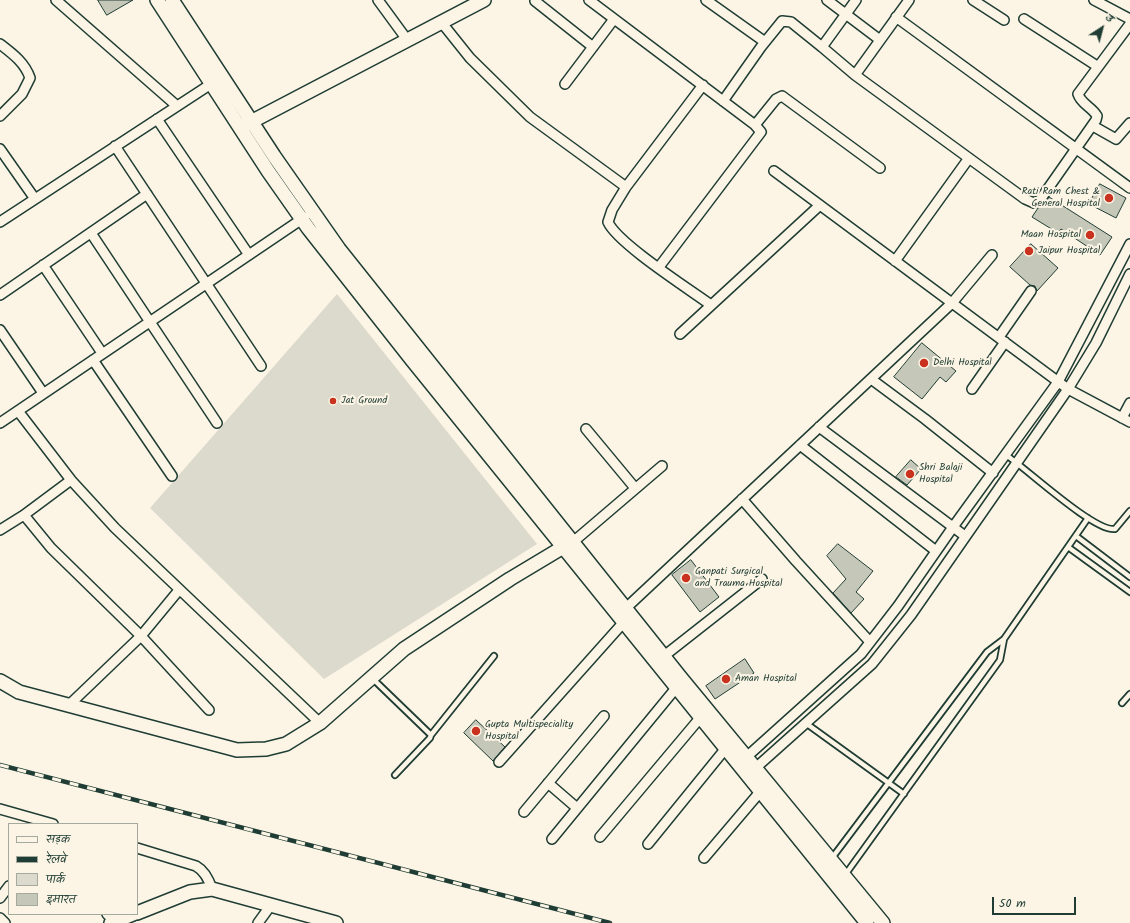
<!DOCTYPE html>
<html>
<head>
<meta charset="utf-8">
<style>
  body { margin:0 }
  #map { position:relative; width:1130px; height:923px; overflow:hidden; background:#fcf5e5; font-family:Kalam,"Playpen Sans Deva",sans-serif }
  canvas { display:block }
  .legend { position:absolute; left:8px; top:823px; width:130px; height:92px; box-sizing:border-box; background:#fcf5e5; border:1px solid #a4ab9e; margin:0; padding:5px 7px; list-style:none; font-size:12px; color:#1f3d34 }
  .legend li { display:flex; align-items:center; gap:8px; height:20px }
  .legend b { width:20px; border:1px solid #a4ab9e }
  .north { position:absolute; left:1082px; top:8px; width:40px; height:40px; -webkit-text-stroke:3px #fcf5e5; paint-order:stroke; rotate:36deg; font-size:11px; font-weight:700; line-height:16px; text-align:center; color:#1f3d34 }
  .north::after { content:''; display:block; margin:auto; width:14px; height:18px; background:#1f3d34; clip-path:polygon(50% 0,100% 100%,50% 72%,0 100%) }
  .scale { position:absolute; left:992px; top:897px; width:84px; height:18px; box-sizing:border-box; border:2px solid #1f3d34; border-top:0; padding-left:5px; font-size:12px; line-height:14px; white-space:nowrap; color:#1f3d34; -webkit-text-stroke:3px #fcf5e5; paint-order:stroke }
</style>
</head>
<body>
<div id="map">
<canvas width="1130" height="923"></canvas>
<ul class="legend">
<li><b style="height:5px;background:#fcf5e5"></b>सड़क</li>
<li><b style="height:5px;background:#1f3d34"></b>रेलवे</li>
<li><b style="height:11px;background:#dcdacc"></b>पार्क</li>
<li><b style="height:11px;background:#c5c7b9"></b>इमारत</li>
</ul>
<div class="north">उ</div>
<div class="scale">50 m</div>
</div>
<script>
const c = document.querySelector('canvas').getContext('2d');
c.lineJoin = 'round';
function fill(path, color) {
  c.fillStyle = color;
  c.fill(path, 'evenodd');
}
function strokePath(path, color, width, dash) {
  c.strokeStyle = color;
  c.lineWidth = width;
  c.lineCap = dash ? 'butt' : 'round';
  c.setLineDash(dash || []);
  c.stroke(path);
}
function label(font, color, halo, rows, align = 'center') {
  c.font = font + ' Kalam,sans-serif';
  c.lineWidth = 4;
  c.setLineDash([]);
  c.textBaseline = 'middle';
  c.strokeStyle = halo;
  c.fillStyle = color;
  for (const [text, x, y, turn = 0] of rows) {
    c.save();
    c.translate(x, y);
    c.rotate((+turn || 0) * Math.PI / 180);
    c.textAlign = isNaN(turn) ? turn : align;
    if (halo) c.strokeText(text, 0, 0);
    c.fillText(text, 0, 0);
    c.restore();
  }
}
const green = new Path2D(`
  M337 294 537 544 324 679 150 508Z`);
const building = new Path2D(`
  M98 0H133L107 15Z
  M1100 184 1126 198 1116 218 1089 204Z
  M1049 197 1112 237 1100 255 1061 229 1058 233 1032 217 1038 208 1045 204Z
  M1031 244 1058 268 1037 291 1035 286 1030 285 1010 267Z
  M922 343 956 371 946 382 940 377 922 399 894 377Z
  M911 460 921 469 907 485 896 477Z
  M838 544 873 571 856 592 864 599 851 613 833 593 846 579 827 556Z
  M691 560 719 597 700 612 672 575Z
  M745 659 754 673 715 699 706 686Z
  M476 720 505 747 493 761 464 733Z`);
const lane = new Path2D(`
  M1006 455C1027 469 1094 532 1115 529L1130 511
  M1076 536 1130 577
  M1068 547 1130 592
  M372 678 431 735 430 738 395 775
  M1122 703 1130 694
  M807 724 904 794
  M431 735 494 656
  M832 858 987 652 1004 639 1088 518
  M845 875 1000 660 1004 639`);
const street = new Path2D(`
  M56 0 177 106
  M378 0 408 41
  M589 0 755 125 761 132 659 267
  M706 0 765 42
  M827 0 880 40
  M856 0 822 47 855 75 1025 199 1034 203 1040 200 1096 120 1097 116C1092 107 1081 104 1078 94L1130 24
  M973 0 1004 20
  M1094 0 1130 19
  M535 1 593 47
  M896 17 1130 188
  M1024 19 1097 66
  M442 23 470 58 530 117 626 187
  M0 44C13 54 25 63 30 78L22 94 0 116
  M855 75 909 0
  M565 84 614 19
  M703 85 626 187 612 210 608 222C617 243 689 289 711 305
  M723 101 761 47 782 21 791 22 822 47
  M157 119 249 255
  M755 125 776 99 782 96 880 168
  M1093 126 1116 139 1130 123
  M115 146 261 366
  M0 149 35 199
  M774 171 1068 389 1130 422
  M0 222 211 84
  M91 233 217 423
  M895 261 969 158
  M43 265 102 353
  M0 295 147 194
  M0 330 43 393
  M680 334 820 205
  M999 337 1031 291
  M93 360 172 476
  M871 379 925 419 993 473
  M972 389 1005 342
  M18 411 71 480 115 528 320 723
  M1122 418 1130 403
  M0 423 305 217
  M819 427 965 536
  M586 429 635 488
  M800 445 936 551
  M742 499 796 561 870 642
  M24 515 51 548 141 636 209 710
  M0 530 24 515 71 480
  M573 542 662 466
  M626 608 952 303 992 255
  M664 656 762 579
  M69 705 141 636 179 590
  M742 761 861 654 898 606 953 527 1058 382 1130 244
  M499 762 623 623
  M751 772 872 664 911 615 1068 389 1096 343 1130 274
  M548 783 577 808
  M0 809 53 824
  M524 812 604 716
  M600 837 700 718
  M552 839 676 688
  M648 844 726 748
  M137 848 196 866C205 871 209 880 212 889
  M704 858 760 792
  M0 898 9 886
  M107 914 116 923
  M0 918 5 923
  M258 923 271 905`);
const secondary = new Path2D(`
  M157 0 268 171 308 228 412 360 867 923
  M172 0 274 156 339 249 681 678 883 923
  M245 125 484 0
  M0 681 19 692 237 750 266 749 286 744 320 723 404 649 510 579 570 543
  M137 913 190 892 212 889 336 923
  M111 923 133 914`);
const rail = new Path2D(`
  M0 765 610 923`);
const markers = [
  [1109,198,5,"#c8321e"],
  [1090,235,5,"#c8321e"],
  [1029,251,5,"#c8321e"],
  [924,363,5,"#c8321e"],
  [333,401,4,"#c8321e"],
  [910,474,5,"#c8321e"],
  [686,578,5,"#c8321e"],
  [726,679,5,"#c8321e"],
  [476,731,5,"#c8321e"]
];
const poiNames = [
  ["Rati Ram Chest &",1100,192,"right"],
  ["General Hospital",1100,204,"right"],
  ["Maan Hospital",1081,235,"right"],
  ["Jaipur Hospital",1038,251],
  ["Delhi Hospital",933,363],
  ["Jat Ground",341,401],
  ["Shri Balaji",919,468],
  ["Hospital",919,480],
  ["Ganpati Surgical",695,572],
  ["and Trauma Hospital",695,584],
  ["Aman Hospital",735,679],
  ["Gupta Multispeciality",485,725],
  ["Hospital",485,737]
];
fill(green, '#dcdacc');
fill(building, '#c5c7b9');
strokePath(building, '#1f3d34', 1);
strokePath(lane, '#1f3d34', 8);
strokePath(street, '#1f3d34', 12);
strokePath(secondary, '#1f3d34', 16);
strokePath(lane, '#fcf5e5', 4.5);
strokePath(street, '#fcf5e5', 9);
strokePath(secondary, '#fcf5e5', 13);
strokePath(rail, '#1f3d34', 4.5);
strokePath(rail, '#fcf5e5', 3, [9]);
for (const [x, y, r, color] of markers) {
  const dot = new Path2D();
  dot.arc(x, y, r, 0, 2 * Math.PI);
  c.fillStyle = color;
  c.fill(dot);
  strokePath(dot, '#fcf5e5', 1.5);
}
label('10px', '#1f3d34', '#fcf5e5', poiNames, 'left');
</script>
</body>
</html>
